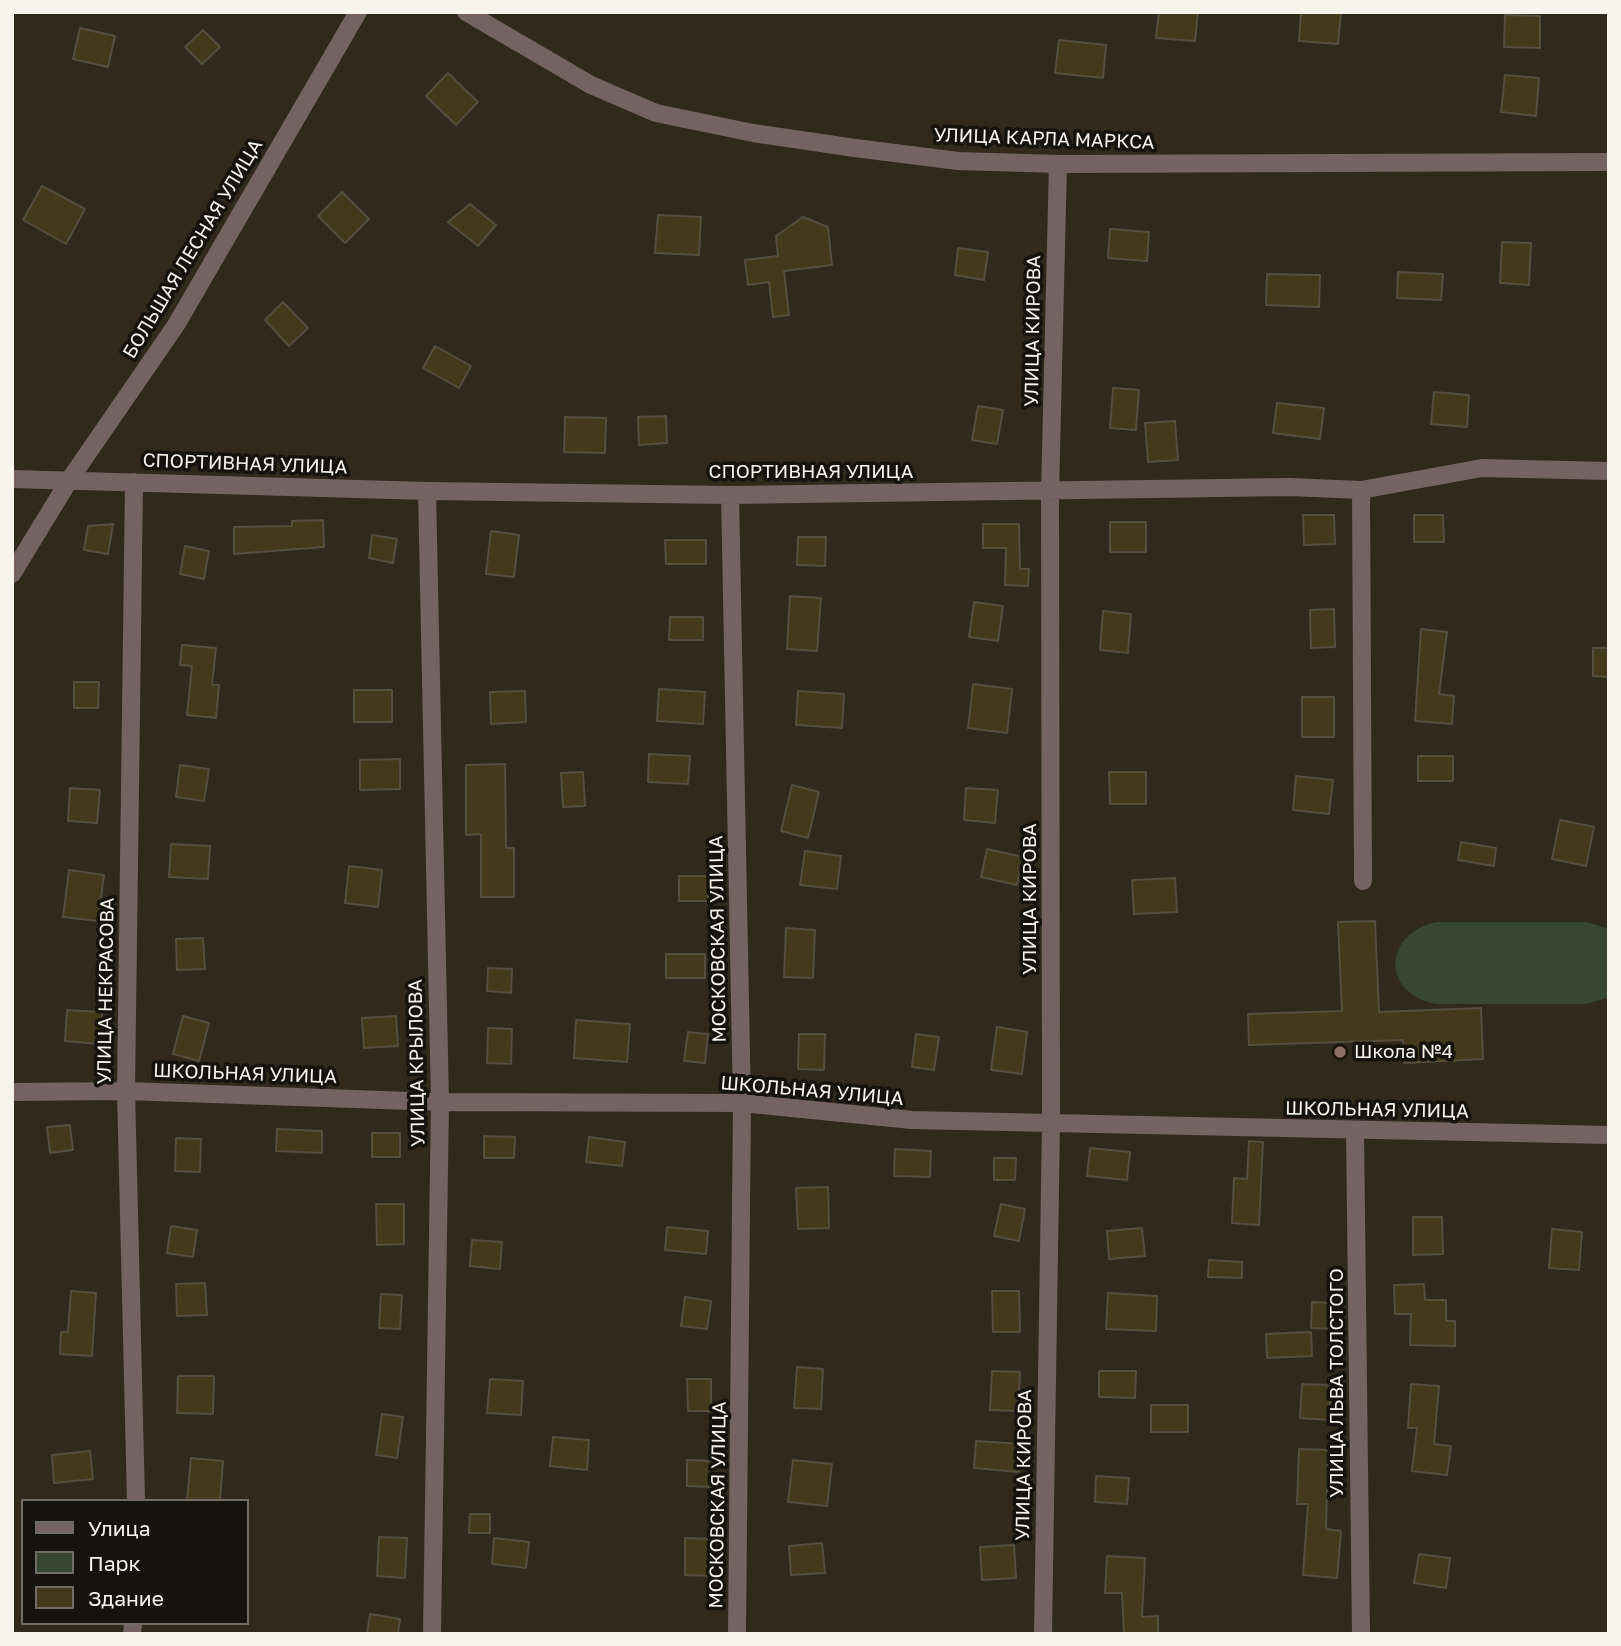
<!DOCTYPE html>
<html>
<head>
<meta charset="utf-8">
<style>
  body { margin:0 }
  #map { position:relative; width:1621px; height:1646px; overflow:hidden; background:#2f2a1c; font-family:"Golos Text",sans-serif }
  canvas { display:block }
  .frame { position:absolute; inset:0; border:14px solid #f7f4eb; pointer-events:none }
  .legend { position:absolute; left:21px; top:1499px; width:228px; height:126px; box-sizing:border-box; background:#15130d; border:2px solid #6f6d66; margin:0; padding:9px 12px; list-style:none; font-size:21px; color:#f7f4eb }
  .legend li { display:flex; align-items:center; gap:14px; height:35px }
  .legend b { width:35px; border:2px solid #6f6d66 }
</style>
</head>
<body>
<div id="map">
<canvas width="1621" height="1646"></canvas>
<div class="frame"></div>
<ul class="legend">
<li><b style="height:9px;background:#746461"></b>Улица</li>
<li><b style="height:19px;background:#3a4634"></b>Парк</li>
<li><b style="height:19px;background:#43391b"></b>Здание</li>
</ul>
</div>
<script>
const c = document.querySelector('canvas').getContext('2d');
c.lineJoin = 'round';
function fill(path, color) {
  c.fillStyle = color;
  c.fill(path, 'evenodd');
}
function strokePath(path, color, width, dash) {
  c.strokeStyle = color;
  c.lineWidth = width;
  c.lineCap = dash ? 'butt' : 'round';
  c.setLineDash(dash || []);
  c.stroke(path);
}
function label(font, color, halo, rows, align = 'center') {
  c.font = font + ' "Golos Text",sans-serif';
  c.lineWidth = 7;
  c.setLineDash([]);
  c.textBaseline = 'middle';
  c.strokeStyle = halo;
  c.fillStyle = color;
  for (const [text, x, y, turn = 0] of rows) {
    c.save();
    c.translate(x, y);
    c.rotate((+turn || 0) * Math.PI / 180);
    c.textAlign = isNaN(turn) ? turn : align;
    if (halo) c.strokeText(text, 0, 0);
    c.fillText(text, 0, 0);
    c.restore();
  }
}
const green = new Path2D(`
  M1437 922H1587L1609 929V997L1587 1004H1437C1381 995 1382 933 1437 922Z`);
const building = new Path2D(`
  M1159 12H1198L1195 41 1156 38Z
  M1301 12H1341L1338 44 1299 41Z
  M1505 15 1540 16V48L1504 47Z
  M80 28 115 36 108 67 73 59Z
  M203 30 220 47 202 64 185 47Z
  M1059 40 1106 45 1103 78 1055 73Z
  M448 73 478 102 456 125 426 96Z
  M1505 75 1539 78 1536 116 1501 112Z
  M42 186 85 209 66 244 23 220Z
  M342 192 369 219 345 243 318 216Z
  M470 204 496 225 478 246 448 222Z
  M658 215 701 217 699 255 655 253Z
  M803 217 828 227 832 265 784 271 789 315 773 317 769 282 748 285 745 260 778 256 776 236Z
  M1110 229 1149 232 1147 261 1108 258Z
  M1502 242 1531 243 1529 285 1500 283Z
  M958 248 988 252 984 280 955 275Z
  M1398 272 1443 274 1441 300 1397 298Z
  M1267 274 1320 275 1319 307 1266 305Z
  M283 302 308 328 289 346 265 320Z
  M435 346 471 366 459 388 423 368Z
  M1113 388 1139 390 1136 430 1110 428Z
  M1434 392 1469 395 1467 427 1431 424Z
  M1277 403 1324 408 1320 439 1273 433Z
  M978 406 1003 410 997 444 972 440Z
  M666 416 667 443 639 445 638 417Z
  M565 417 606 418 605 453 564 452Z
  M1175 421 1178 460 1148 462 1145 423Z
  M1303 515H1334L1335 544 1304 545Z
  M1414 515H1443L1444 542H1414Z
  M323 520 324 547 234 554V527L292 526V521Z
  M1110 522H1146V552H1110Z
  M113 524 108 554 84 550 88 526Z
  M983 524H1019L1020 569H1029L1028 586 1005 585 1006 548H983Z
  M491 531 519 535 514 577 486 574Z
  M372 535 397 539 393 563 369 558Z
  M798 537H826L825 566 797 565Z
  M665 540H706V564H666Z
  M185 546 209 551 204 579 180 574Z
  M790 596 821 598 817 651 787 649Z
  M974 602 1003 606 998 641 969 637Z
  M1334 609 1335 647 1311 648 1310 610Z
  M1103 611 1131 614 1128 653 1100 650Z
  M670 617H703V640H669Z
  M1421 629 1447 632 1439 694 1454 696 1452 724 1415 721Z
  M182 645 216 648 212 685H219L216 718 187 715 192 666 180 665Z
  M1593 648H1609V677L1593 676Z
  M74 682H99L98 708H74Z
  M973 684 1012 689 1007 733 968 728Z
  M659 689 705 692 703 724 657 721Z
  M354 690H392V722H354Z
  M525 691 526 722 491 724 490 692Z
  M798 691 844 694 842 728 796 725Z
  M1302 697H1334V737H1302Z
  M649 754 690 756 688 784 648 782Z
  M1418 756H1453V781H1418Z
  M400 759V789L360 790V760Z
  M505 764 506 848H514V897H481V834L466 835V765Z
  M180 765 209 769 204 801 176 797Z
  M583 772 585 806 563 807 561 773Z
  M1109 772H1146V804H1110Z
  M1296 776 1333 780 1329 814 1293 810Z
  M792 785 819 792 808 838 781 831Z
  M70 788 100 790 97 823 68 821Z
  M966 788 998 790 995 823 964 820Z
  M1560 820 1594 827 1586 866 1552 859Z
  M1461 842 1496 848 1494 866 1458 860Z
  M171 844 210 846 208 879 169 877Z
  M987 849 1023 857 1017 885 981 877Z
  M805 851 841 856 837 889 800 885Z
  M349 866 382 870 378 907 345 903Z
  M69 870 104 875 98 921 63 917Z
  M679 876H708V901H679Z
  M1175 878 1177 912 1134 914 1132 880Z
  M1375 921 1379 1012 1481 1008 1483 1059 1404 1063 1403 1040 1249 1045 1248 1014 1342 1011 1338 922Z
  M786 928 815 930 813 978 784 977Z
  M203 938 205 969 177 970 176 939Z
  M666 954H705V978H666Z
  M488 968 512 969 511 993 487 991Z
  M67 1010 102 1012 100 1044 65 1041Z
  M183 1016 209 1023 199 1061 173 1054Z
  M396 1016 398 1046 364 1048 362 1018Z
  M576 1020 630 1024 627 1062 574 1058Z
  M997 1027 1027 1032 1022 1074 991 1070Z
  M488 1028 512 1029 511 1064 487 1063Z
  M688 1032 708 1034 705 1063 684 1061Z
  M799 1034H825L824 1070 798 1069Z
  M916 1034 939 1037 934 1070 912 1067Z
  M70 1125 73 1150 50 1153 47 1127Z
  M277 1129 322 1131V1153L276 1151Z
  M372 1133H400V1157H372Z
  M484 1136 515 1137 514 1158H484Z
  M589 1137 625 1142 622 1166 586 1162Z
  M176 1138 201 1139 200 1172 175 1171Z
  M1249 1141 1263 1142 1259 1225 1232 1223 1234 1178 1247 1179Z
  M1090 1148 1130 1152 1127 1180 1087 1176Z
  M895 1149 931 1151 930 1177 894 1176Z
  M994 1158H1016L1015 1180H994Z
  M828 1187 829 1228 798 1229 796 1188Z
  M376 1204H404V1244L377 1245Z
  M1001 1204 1025 1209 1019 1241 994 1236Z
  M1413 1217H1442L1443 1254 1413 1255Z
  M171 1226 197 1230 193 1257 167 1253Z
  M667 1227 708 1231 706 1254 665 1250Z
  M1142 1228 1145 1256 1109 1259 1107 1231Z
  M1552 1229 1582 1232 1579 1270 1549 1268Z
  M472 1240 502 1242 500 1269 470 1266Z
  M1209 1260 1242 1262V1278L1208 1277Z
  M205 1283 207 1315 177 1316 176 1284Z
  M1424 1284 1425 1300H1446V1321H1455V1346L1410 1345 1411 1314H1395L1394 1285Z
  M71 1291 96 1293 92 1356 60 1354 61 1332H68Z
  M992 1291H1019L1020 1332H993Z
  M1108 1293 1157 1296 1156 1331 1106 1329Z
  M381 1294 402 1295 400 1329 379 1328Z
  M685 1297 711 1301 707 1329 681 1326Z
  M1312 1302 1336 1303 1335 1329 1311 1328Z
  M1311 1332 1312 1356 1267 1358 1266 1334Z
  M797 1367 823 1369 821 1409 794 1408Z
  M992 1371 1020 1372 1018 1411 990 1410Z
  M1099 1371H1136L1135 1398 1099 1397Z
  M178 1376H214L213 1414 177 1413Z
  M490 1379 523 1381 521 1415 487 1413Z
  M687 1379H711V1411H688Z
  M1302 1384 1331 1385 1329 1420 1300 1418Z
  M1411 1384 1439 1386 1434 1444 1451 1446 1447 1475 1412 1471 1417 1428H1408Z
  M1151 1405H1188V1432H1151Z
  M382 1414 403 1417 397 1458 376 1455Z
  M553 1437 589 1440 587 1470 550 1466Z
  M976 1441 1021 1444 1019 1472 974 1468Z
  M1299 1449 1328 1450 1326 1529 1341 1531 1337 1578 1303 1575 1308 1504H1297Z
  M90 1451 93 1479 54 1483 52 1455Z
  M191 1458 223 1461 220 1501H187Z
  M687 1460 712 1461V1487L687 1486Z
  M793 1460 832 1464 827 1506 788 1502Z
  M1096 1476 1129 1478 1127 1504 1095 1502Z
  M470 1514H490V1533H469Z
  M379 1537 407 1538 405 1578 377 1576Z
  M494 1538 529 1542 526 1568 492 1564Z
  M685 1538 713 1539 712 1576 685 1575Z
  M822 1543 825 1573 791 1575 789 1546Z
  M1014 1545 1016 1578 982 1580 980 1547Z
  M1419 1554 1450 1558 1446 1588 1414 1583Z
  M1107 1556 1145 1558 1142 1617 1158 1616V1634H1124L1122 1593H1105Z
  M370 1614 400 1619 398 1634H367Z`);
const minor = new Path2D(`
  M466 12 591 85 656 113 753 133 855 148 958 161 1058 164 1609 162
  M12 479 427 491 730 495 1290 487 1361 490 1482 468 1609 471
  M134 482 126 1091 136 1501
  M1361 490 1363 881
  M427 491 440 1102 432 1634
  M730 495 742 1103 737 1634
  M12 574 70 479 176 325 358 12
  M12 1092 126 1091 440 1102 742 1103 912 1120 1609 1135
  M1355 1131 1361 1634
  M132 1634 133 1623
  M1043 1634 1051 1123 1050 492 1058 164`);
const markers = [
  [1340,1052,7,"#8d6e63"]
];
const streetNames = [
  ["УЛИЦА КАРЛА МАРКСА",1044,139,2],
  ["БОЛЬШАЯ ЛЕСНАЯ УЛИЦА",193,249,-59],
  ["УЛИЦА КИРОВА",1033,331,-89],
  ["СПОРТИВНАЯ УЛИЦА",245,464,2],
  ["СПОРТИВНАЯ УЛИЦА",811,472],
  ["УЛИЦА КИРОВА",1030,899,-90],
  ["МОСКОВСКАЯ УЛИЦА",718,939,-91],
  ["УЛИЦА НЕКРАСОВА",106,991,-89],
  ["УЛИЦА КРЫЛОВА",417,1063,-91],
  ["ШКОЛЬНАЯ УЛИЦА",245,1074,2],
  ["ШКОЛЬНАЯ УЛИЦА",812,1091,5],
  ["ШКОЛЬНАЯ УЛИЦА",1377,1110,1],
  ["УЛИЦА ЛЬВА ТОЛСТОГО",1337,1383,-90],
  ["УЛИЦА КИРОВА",1024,1465,-89],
  ["МОСКОВСКАЯ УЛИЦА",718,1505,-89]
];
const poiNames = [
  ["Школа №4",1354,1052]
];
fill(green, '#3a4634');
fill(building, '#43391b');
strokePath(building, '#554f40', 2);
strokePath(minor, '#746461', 18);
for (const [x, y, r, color] of markers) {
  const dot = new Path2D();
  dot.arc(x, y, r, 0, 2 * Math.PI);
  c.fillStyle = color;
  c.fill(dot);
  strokePath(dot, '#15130d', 2.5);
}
label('19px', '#f7f4eb', '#15130d', streetNames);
label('19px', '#f7f4eb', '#15130d', poiNames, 'left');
</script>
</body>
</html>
